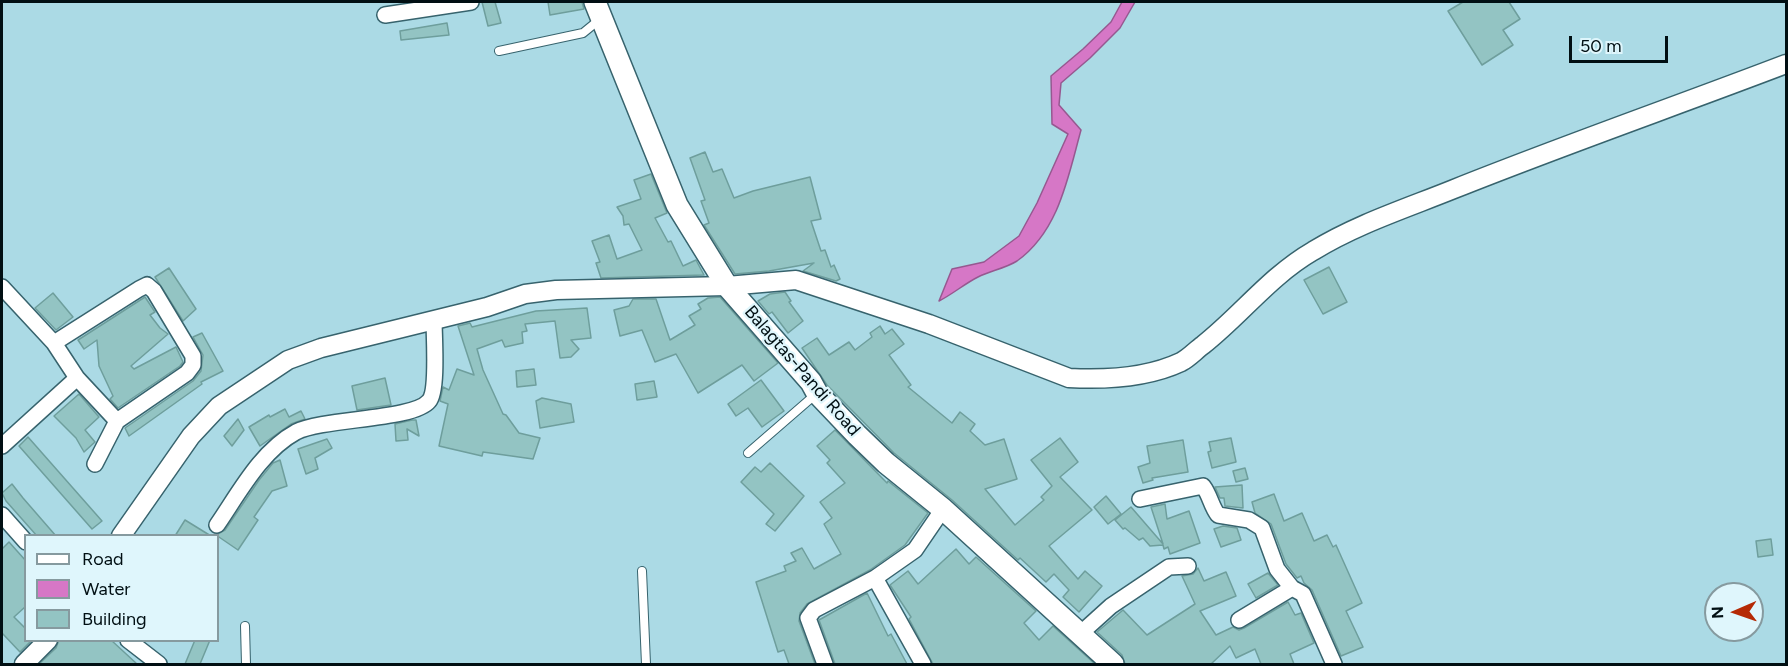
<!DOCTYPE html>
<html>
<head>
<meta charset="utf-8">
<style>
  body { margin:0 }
  #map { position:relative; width:1788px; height:666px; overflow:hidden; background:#abdae5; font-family:Figtree,sans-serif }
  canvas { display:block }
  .frame { position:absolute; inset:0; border:3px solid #010f13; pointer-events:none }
  .legend { position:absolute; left:24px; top:534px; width:195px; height:108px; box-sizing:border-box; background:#dff6fc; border:2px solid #869a9f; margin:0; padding:8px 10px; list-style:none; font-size:18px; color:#010f13 }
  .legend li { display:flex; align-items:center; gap:12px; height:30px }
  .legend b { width:30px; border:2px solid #869a9f }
  .north { position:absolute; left:1704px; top:582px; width:60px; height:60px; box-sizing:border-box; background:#dff6fc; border:2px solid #869a9f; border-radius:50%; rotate:268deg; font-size:16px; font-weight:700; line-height:24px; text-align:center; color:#010f13 }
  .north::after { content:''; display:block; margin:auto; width:21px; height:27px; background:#b52a05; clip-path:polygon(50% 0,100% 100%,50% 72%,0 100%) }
  .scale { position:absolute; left:1569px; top:36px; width:99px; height:27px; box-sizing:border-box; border:3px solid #010f13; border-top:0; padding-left:8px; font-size:18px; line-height:21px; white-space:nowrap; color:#010f13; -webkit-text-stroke:4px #dff6fc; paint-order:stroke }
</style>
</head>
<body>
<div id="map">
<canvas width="1788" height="666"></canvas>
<div class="frame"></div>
<ul class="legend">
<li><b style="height:8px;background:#fff"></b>Road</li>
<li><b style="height:16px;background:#d677c6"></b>Water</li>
<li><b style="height:16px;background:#93c4c3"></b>Building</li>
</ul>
<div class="north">N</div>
<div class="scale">50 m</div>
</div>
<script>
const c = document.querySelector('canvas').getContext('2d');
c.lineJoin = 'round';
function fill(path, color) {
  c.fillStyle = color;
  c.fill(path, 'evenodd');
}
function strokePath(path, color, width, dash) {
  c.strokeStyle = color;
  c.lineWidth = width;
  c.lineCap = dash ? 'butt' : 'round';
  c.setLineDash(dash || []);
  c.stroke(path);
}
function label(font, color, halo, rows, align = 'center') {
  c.font = font + ' Figtree,sans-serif';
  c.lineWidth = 4.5;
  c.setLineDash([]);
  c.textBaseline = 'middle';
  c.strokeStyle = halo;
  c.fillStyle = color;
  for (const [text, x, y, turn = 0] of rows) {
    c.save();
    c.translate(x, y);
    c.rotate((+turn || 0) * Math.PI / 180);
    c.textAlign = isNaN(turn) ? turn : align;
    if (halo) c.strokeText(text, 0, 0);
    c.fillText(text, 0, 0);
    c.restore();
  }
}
const water = new Path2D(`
  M1122 2H1135L1120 28 1090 58 1061 83 1059 105 1081 130C1068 177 1059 231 1017 261 1006 268 990 271 978 277 964 284 953 294 939 301L952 269 984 262 1019 236 1037 203 1068 134 1052 124 1051 76 1083 49 1111 22Z`);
const building = new Path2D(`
  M482 2H495L501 23 488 26Z
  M548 2H582L584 9 550 15Z
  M1463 2H1509L1520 19 1503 30 1513 45 1482 65 1448 11Z
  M447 23 449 35 401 40 400 31Z
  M705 152 713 172 722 169 734 198 753 191 810 177 821 219 811 221 821 251 825 250 831 267 834 265 840 279 836 281 803 271 814 263 769 271 735 274 704 225 709 223 701 201 705 200 690 158Z
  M651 174 667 213 655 218 668 242 671 241 683 266 696 260 704 275 601 278 596 263 600 262 592 241 609 235 617 259 642 250 629 224 624 225 623 216 617 207 641 199 634 180Z
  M1329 267 1347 302 1323 314 1304 280Z
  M169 268 196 309 183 321 155 277Z
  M785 292 791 301 789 302 803 321 788 333 772 312 769 314 758 301 770 294Z
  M53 293 73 317 56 330 35 308Z
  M145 297 155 312 150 315 160 328 168 334 131 366 134 369 176 347 183 362 180 366 118 408 110 399 113 396 99 366 97 340 84 349 78 340Z
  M720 297 778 363 754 381 742 365 698 393 676 354 655 362 642 330 620 336 614 310 629 306 633 299H656L670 340 695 325 689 316 701 309 698 304 708 298Z
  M587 308 591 338 571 340 579 349 571 357 560 358 555 321 525 324 527 331 522 332 523 343 505 347 502 340 477 349 483 370 503 414 506 415 519 433 540 438 533 459 483 452 482 456 439 446 448 404 440 401 443 387 449 390 457 369 474 375 458 326 470 323 472 327 536 311Z
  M880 326 885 334 892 329 904 344 889 355 911 385 908 387 952 423 960 412 975 424 970 431 985 445 1004 439 1017 479 985 489 1015 525 1044 500 1041 497 1052 486 1031 460 1060 438 1078 462 1060 477 1092 510 1049 546 1078 579 1085 571 1102 586 1079 612 1063 597 1069 590 1054 574 1046 582 1020 558 1018 560 952 500 894 453 827 385 802 348 817 338 829 355 849 342 855 350 872 337 870 333Z
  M202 333 223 371 201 382 202 384 129 436 125 428 193 381 201 371 203 355 193 337Z
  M534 369 536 385 517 387 516 371Z
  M385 378 391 405 357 410 352 386Z
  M761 380 784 411 762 427 748 408 736 416 728 404Z
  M654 381 657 397 637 400 635 384Z
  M79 394 99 417 85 430 95 442 84 452 76 438 54 416Z
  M542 398 571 404 574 422 540 428 536 401Z
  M285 409 289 417 301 411 305 419 291 424 260 446 249 427 269 415 270 417Z
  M238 419 244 430 232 446 224 436Z
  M412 420H416L419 436 407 429 408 440 396 441 395 424Z
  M835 430 887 483 888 481 928 513 905 545 870 570 807 604 800 613 799 621 815 664H789L784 650 778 652 756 582 786 571 784 566 796 561 791 553 802 548 814 569 841 554 824 524 832 518 820 502 845 483 827 463 830 460 817 446Z
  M28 437 102 521 92 529 19 446Z
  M1231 438 1236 462 1212 468 1208 452 1211 451 1209 442Z
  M327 439 332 448 315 458 318 469 306 474 298 449Z
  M1183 440 1188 472 1152 478 1153 480 1143 483 1138 467 1150 463 1147 446Z
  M280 460 287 486 272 491 254 517 258 520 238 550 216 535 225 530 259 480 273 463Z
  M770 463 804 496 775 531 766 524 774 514 741 482 755 467 761 472Z
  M1245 468 1248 479 1236 482 1233 471Z
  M12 484 23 498 56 536H37L6 501 2 493Z
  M1242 485 1243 508 1225 506 1224 498H1220L1215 487Z
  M1274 494 1284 521 1302 513 1314 541 1327 535 1333 547 1336 545 1362 603 1346 611 1363 647 1341 656 1312 590 1304 583 1301 576 1297 578 1286 564 1271 524 1255 513 1252 502Z
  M1106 496 1121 514 1108 524 1094 507Z
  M1165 504 1167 519 1189 511 1200 543 1170 554 1168 547 1164 549 1163 545 1150 546 1143 538 1139 540 1125 528 1123 529 1115 520 1131 507 1163 544 1151 507Z
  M185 520 211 536H175Z
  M1223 526 1237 528 1241 540 1221 547 1214 529Z
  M1771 539 1773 555 1758 557 1756 541Z
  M9 542 26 561 25 607 14 617 26 629V640H32L20 652 2 633V549Z
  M956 549 969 564 976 557 1036 611 1024 623 1039 640 1053 626 1095 664H933L909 619 911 617 890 585 908 571 918 584Z
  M1198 568 1204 581 1226 572 1236 596 1200 611 1216 635 1233 627 1239 630 1244 628 1288 602 1295 615 1301 613 1314 643 1290 654 1294 664H1261L1255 649 1236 658 1230 646 1211 664H1125L1122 655 1097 632 1123 610 1147 635 1195 604 1182 576 1193 574Z
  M1268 573 1278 585 1256 598 1248 584Z
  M867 593 888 636 891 634 907 664H835L819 620Z
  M59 640H111L137 664H39L56 648Z
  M195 640H210L200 664H185Z`);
const service = new Path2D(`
  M499 51 583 33 599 20
  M748 453 816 394
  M642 571 646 664
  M245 626 246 664`);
const minor = new Path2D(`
  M385 15 471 2
  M2 287 54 343 77 378 2 446
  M54 343 139 289 147 285 154 291 193 356V365L187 373 117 421 95 464
  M77 378 117 421
  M1140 499 1203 486C1210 495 1211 506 1218 515L1249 520 1262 528 1277 569 1292 588 1303 594 1334 664
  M2 515 26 542
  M217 525C239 493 261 451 296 432 324 418 414 420 429 401 438 391 434 336 434 320
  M875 578 923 664
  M1239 620 1292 588
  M1080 634 1111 606 1169 567 1188 566
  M128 640 159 664
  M825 664 808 618 814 610 875 578 915 550 943 509`);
const tertiary = new Path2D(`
  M121 536 191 436 219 406 288 360 321 348 487 307 525 294 556 290 727 286 796 280 929 324 1069 378C1106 380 1147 378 1181 362 1189 358 1196 350 1203 345 1241 315 1270 276 1313 251 1357 224 1407 208 1454 189 1564 145 1676 106 1786 64
  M24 664 48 640`);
const secondary = new Path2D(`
  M595 2 677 205 727 286 811 382 817 393 857 435 886 463 943 509 1113 664`);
const streetNames = [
  ["Balagtas-Pandi Road",802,371,49]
];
fill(water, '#d677c6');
strokePath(water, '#965890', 1.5);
fill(building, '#93c4c3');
strokePath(building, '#6e9e9c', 1.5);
strokePath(service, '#37636d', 10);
strokePath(minor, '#37636d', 18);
strokePath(tertiary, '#37636d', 21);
strokePath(secondary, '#37636d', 24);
strokePath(service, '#fff', 8);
strokePath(minor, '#fff', 15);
strokePath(tertiary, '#fff', 18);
strokePath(secondary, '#fff', 21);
label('18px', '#010f13', '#dff6fc', streetNames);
</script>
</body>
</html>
